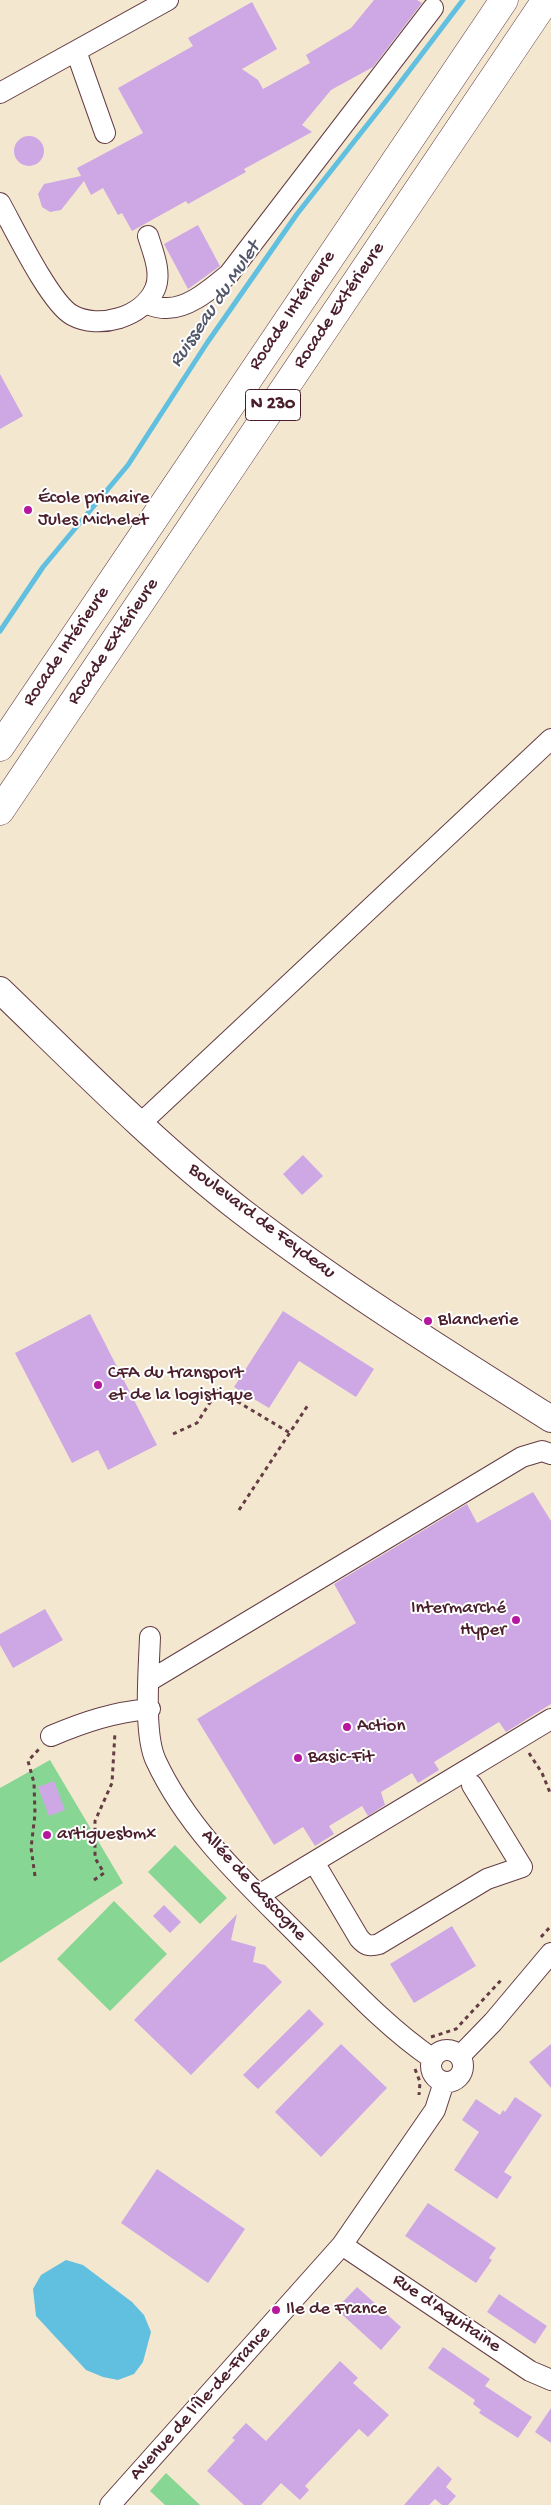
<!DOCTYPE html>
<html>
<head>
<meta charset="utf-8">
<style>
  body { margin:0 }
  canvas { display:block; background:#f4e7d0 }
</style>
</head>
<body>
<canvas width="551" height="2505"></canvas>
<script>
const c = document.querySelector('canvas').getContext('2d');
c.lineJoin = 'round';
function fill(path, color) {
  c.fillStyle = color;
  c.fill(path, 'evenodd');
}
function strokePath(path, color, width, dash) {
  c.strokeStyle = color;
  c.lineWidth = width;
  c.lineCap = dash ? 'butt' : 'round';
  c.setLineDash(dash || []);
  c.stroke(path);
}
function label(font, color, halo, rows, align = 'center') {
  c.font = font + ' "Gochi Hand",sans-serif';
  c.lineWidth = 4;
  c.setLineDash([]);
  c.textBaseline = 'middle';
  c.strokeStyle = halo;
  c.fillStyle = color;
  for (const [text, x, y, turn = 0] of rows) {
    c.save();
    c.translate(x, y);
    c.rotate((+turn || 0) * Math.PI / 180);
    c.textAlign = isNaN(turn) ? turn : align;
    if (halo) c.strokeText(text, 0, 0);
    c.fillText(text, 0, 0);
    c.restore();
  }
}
const green = new Path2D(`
  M50 1760 123 1883 0 1963V1788Z
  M175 1845 227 1898 200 1924 148 1872Z
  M114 1901 167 1954 110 2011 57 1959Z
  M166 2473 200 2505H165L150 2491Z`);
const water = new Path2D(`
  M66 2260 83 2265 132 2302 144 2315 151 2332 143 2362 134 2374 118 2380 103 2377 86 2370 36 2316 33 2289 41 2275Z`);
const stream = new Path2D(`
  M0 631 43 567 128 465 207 343 297 214 390 96 463 0`);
const building = new Path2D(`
  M374 0H417L422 3 373 67 331 90 302 125 312 132 244 169 246 172 188 204 186 201 132 231 122 213 118 215 103 188 91 195 84 181 61 210 50 212 42 207 38 194 44 184 81 176 77 168 143 133 118 88 193 46 188 38 252 2 277 49 242 69 258 80 263 89 310 63 306 55 351 28Z
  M14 151a15 15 0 1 1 30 0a15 15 0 1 1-30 0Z
  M198 225 220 266 188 289 164 244Z
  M0 374 23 416 0 429Z
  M303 1155 323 1176 302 1195 283 1174Z
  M283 1311 374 1369 356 1397 299 1361 269 1408 234 1387Z
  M90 1314 157 1445 108 1470 98 1450 72 1463 15 1353Z
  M533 1492 551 1521V1704L506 1732 499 1722 434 1762 439 1770 418 1783 412 1773 381 1792 385 1805 368 1816 362 1806 329 1826 334 1834 315 1846 303 1827 274 1845 197 1719 356 1623 334 1584 467 1504 477 1523Z
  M45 1609 63 1640 13 1668 0 1645V1634Z
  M54 1781 65 1810 49 1816 38 1787Z
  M164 1905 181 1922 170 1933 153 1916Z
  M237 1914 231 1940 256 1947 253 1962 265 1965 282 1982 191 2075 134 2020Z
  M452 1926 476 1966 414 2003 390 1964Z
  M309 2009 324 2024 258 2089 243 2075Z
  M341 2044 387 2088 321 2157 275 2112Z
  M551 2044V2088L529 2062Z
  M515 2097 542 2115 504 2172 512 2177 497 2199 454 2170 479 2132 462 2120 476 2099 500 2115 503 2110 505 2112Z
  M157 2169 245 2229 208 2283 121 2223Z
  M428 2203 496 2248 489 2258 492 2260 476 2283 405 2236Z
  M357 2287 401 2327 381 2350 336 2309Z
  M499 2294 547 2326 535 2344 487 2312Z
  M443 2347 490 2379 485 2386 532 2417 518 2438 479 2413 481 2410 473 2404 475 2400 428 2368Z
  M340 2361 358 2378 353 2383 389 2415 368 2437 359 2429 305 2486 309 2490 300 2500 281 2483 261 2505H244L207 2471 235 2440 232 2438 246 2423 266 2441Z
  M551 2408V2443L535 2432Z
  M438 2466 452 2479 446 2487 456 2496 448 2505H442L435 2499 429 2505H404Z`);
const path = new Path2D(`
  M173 1434 197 1423 218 1390 290 1433
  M239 1510 308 1405
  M529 1753 542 1773 551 1795
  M35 1876 31 1848 35 1814 34 1783 28 1761 39 1749
  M94 1880 104 1873 95 1858V1821L112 1783 115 1732
  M541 1937 551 1926
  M431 2037 456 2029 503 1978
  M415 2069 420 2082 419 2095`);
const minor = new Path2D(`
  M76 51 105 133
  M0 93 168 0
  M0 203C14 228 50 303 72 315 99 330 143 317 155 289 162 273 153 252 148 236
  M145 304C151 305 158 308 164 308 188 310 213 287 229 274L433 8
  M140 1124 551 739
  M150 1637C149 1668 143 1734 156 1761 190 1834 252 1888 307 1944 347 1984 386 2027 433 2059
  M149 1681 522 1457 542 1451 551 1454
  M51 1736C84 1722 114 1712 150 1709
  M314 1862 359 1938C365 1945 369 1947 379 1944L487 1879 522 1867 472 1785
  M259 1895 551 1719
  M431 2066a16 16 0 1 1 32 0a16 16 0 1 1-32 0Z
  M460 2056 493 2022 551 1953
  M342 2245 530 2371 551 2380
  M110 2505 342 2245 435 2110 444 2082`);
const major = new Path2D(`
  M0 990C78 1065 154 1143 240 1210 339 1286 445 1352 551 1419`);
const highway = new Path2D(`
  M0 747 504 0
  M0 811 546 0`);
const markers = [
  [28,510,5,"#b5179e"],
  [428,1321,5,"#b5179e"],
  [98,1385,5,"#b5179e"],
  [516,1620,5,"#b5179e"],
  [347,1727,5,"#b5179e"],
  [298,1758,5,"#b5179e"],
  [47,1835,5,"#b5179e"],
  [276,2310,5,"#b5179e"]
];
const shields = [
  [273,405,55]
];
const shieldNames = [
  ["N 230",273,405]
];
const streetNames = [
  ["Rocade Extérieure",340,306,-56],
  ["Rocade Intérieure",293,311,-56],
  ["Rocade Extérieure",114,642,-56],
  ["Rocade Intérieure",67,647,-56],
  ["Boulevard de Feydeau",261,1222,37],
  ["Allée de Gascogne",253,1886,47],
  ["Rue d'Aquitaine",446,2314,34],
  ["Avenue de l'Île-de-France",201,2404,-48]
];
const poiNames = [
  ["École primaire",38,499],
  ["Jules Michelet",38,521],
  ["Blancherie",438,1321],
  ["CFA du transport",108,1374],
  ["et de la logistique",108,1396],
  ["Intermarché",506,1609,"right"],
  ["Hyper",506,1631,"right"],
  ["Action",357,1727],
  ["Basic-Fit",308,1758],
  ["artiguesbmx",57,1835],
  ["Ile de France",286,2310]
];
const waterNames = [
  ["Ruisseau du Mulet",216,305,-56]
];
fill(green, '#88d694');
fill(water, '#61c0df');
strokePath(stream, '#61c0df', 5);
fill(building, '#cda8e5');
strokePath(minor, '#643d44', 22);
strokePath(major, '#643d44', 28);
strokePath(highway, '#643d44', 29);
strokePath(path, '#643d44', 3, [4, 4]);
strokePath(minor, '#fff', 20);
strokePath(major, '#fff', 26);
strokePath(highway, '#fff', 28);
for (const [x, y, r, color] of markers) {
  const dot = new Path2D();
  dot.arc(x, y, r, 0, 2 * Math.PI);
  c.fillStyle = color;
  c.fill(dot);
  strokePath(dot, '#fff', 2);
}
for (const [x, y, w] of shields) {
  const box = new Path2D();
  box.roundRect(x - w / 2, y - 15.5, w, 31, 4);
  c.fillStyle = '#fff';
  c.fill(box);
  strokePath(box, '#4a1f2b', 1);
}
label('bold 18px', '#4a1f2b', null, shieldNames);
label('19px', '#4a1f2b', '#fff', streetNames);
label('19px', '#4a1f2b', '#fff', poiNames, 'left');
label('italic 20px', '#52576a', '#fff', waterNames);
</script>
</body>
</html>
